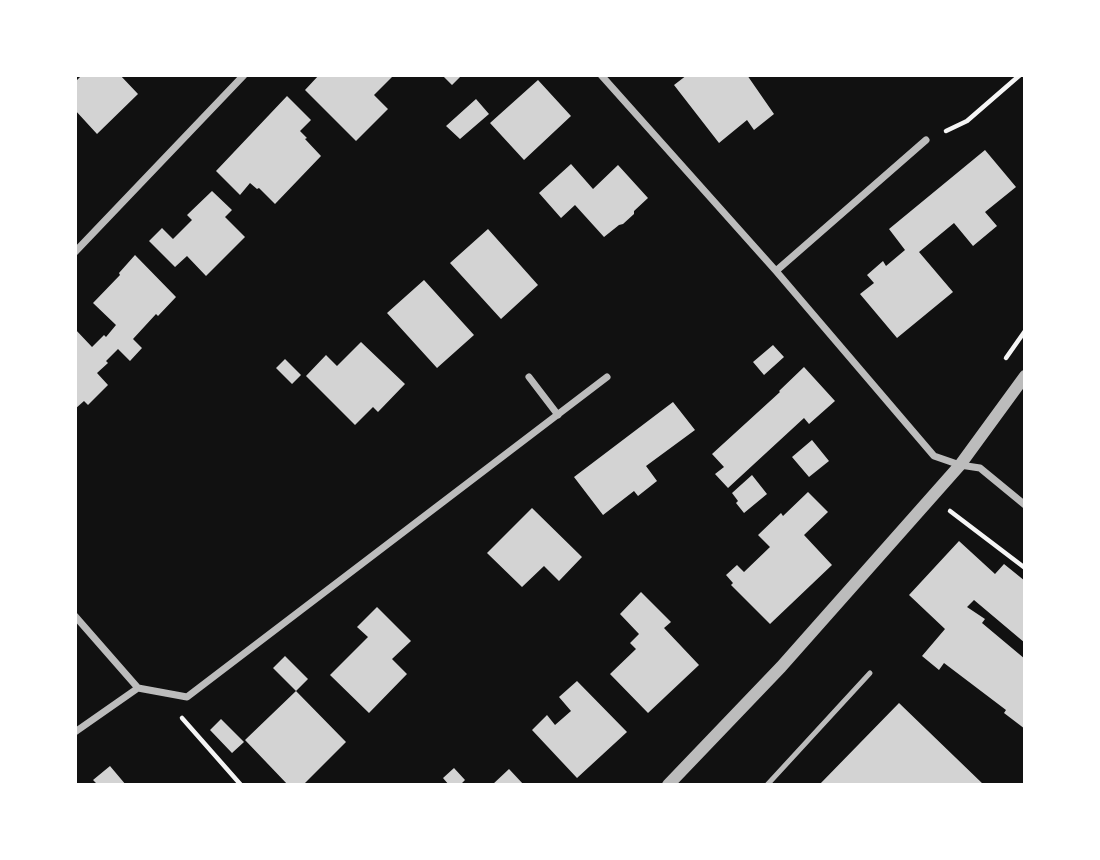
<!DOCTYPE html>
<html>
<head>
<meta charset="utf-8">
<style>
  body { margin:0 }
  #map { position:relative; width:1100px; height:860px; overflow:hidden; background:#111; font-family:"Source Sans 3",sans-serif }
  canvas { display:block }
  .frame { position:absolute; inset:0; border:77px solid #fff; pointer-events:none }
</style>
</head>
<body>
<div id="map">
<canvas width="1100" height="860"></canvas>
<div class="frame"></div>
</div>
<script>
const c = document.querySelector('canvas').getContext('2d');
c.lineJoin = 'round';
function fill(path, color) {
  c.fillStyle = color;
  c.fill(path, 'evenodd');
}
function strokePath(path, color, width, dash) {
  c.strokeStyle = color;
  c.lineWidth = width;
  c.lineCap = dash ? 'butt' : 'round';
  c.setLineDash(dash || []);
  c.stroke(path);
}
const building = new Path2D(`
  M82 75H120L138 94 97 134 75 110V82Z
  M319 75H394L374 95 388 109 356 141 305 90Z
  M442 75H462L452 85Z
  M687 75H747L774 114 754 130 747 120 719 143 674 85Z
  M538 80 571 116 524 160 490 123Z
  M287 96 311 120 300 131 307 138 305 139 321 156 275 204 259 188 257 189 250 183 240 195 216 171Z
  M476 99 489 114 460 139 446 126Z
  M985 150 1016 187 985 212 997 226 973 246 954 223 919 252 953 292 897 338 860 294 874 283 867 275 883 261 886 266 905 250 889 229Z
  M571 164 593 189 618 165 648 198 634 211V214L623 224 619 225 604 237 575 205 561 218 539 193Z
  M212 191 232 210 225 217 245 237 206 276 187 256 175 267 149 241 162 228 173 239 192 220 187 215Z
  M488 229 538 285 501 319 450 263Z
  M135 255 176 297 158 316 156 314 133 339 142 348 130 361 118 349 106 361 108 363 97 373 108 385 88 405 84 401 75 409V329L92 347 104 335 106 337 116 325 93 303 120 275 119 273Z
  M424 280 474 335 437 368 387 313Z
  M361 342 405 384 378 412 373 407 355 425 306 376 326 355 337 366Z
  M773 345 784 357 764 375 753 362Z
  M285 359 301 375 292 384 276 368Z
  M804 367 835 401 809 424 804 418 728 488 715 474 724 467 712 454 780 392 779 391Z
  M673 402 695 430 646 466 657 481 638 496 634 491 603 515 574 477Z
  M812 440 829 461 809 477 792 457Z
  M752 475 767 494 744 513 736 503 738 501 732 493Z
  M808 492 828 512 804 535 832 565 770 624 731 585 733 583 726 575 737 565 744 572 770 547 758 535 781 513 783 516Z
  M532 508 582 557 559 581 544 566 522 587 487 553Z
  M959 541 995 574 1004 564 1025 581V643L974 600 967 607 985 619 982 623 1025 659V729L1004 713 1006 710 944 663 939 670 922 656 945 629 909 595Z
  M641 592 671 622 664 628 699 665 648 713 610 674 636 649 630 643 639 634 620 614Z
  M377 607 411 641 392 659 407 674 369 713 330 675 368 637 357 627Z
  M285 656 308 679 296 691 346 742 303 785H288L245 740 296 691 273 668Z
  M577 681 627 732 577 778 532 730 547 715 555 725 571 711 559 697Z
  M899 703 984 785H819Z
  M221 719 244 742 232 753 210 730Z
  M110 766 126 785H98L93 780Z
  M454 768 465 780 460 785H449L443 778Z
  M509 769 524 785H492Z`);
const path = new Path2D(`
  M946 131 967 121 1020 75
  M1006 358 1025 331
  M950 511 1025 568
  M182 718 241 785`);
const service = new Path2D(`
  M767 785 870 673`);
const minor = new Path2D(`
  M601 75 776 271 934 456 960 465 980 468 1025 505
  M75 252 244 75
  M776 271 926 140
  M529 377 558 415
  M75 616 138 688
  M75 732 138 688 187 697 607 377`);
const tertiary = new Path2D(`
  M668 785 781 667 960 465 1025 376`);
fill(building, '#d3d3d3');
strokePath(path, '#f5f5f5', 4.5);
strokePath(service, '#bcbcbc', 5);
strokePath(minor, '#bcbcbc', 7);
strokePath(tertiary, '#bcbcbc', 12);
</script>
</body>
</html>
